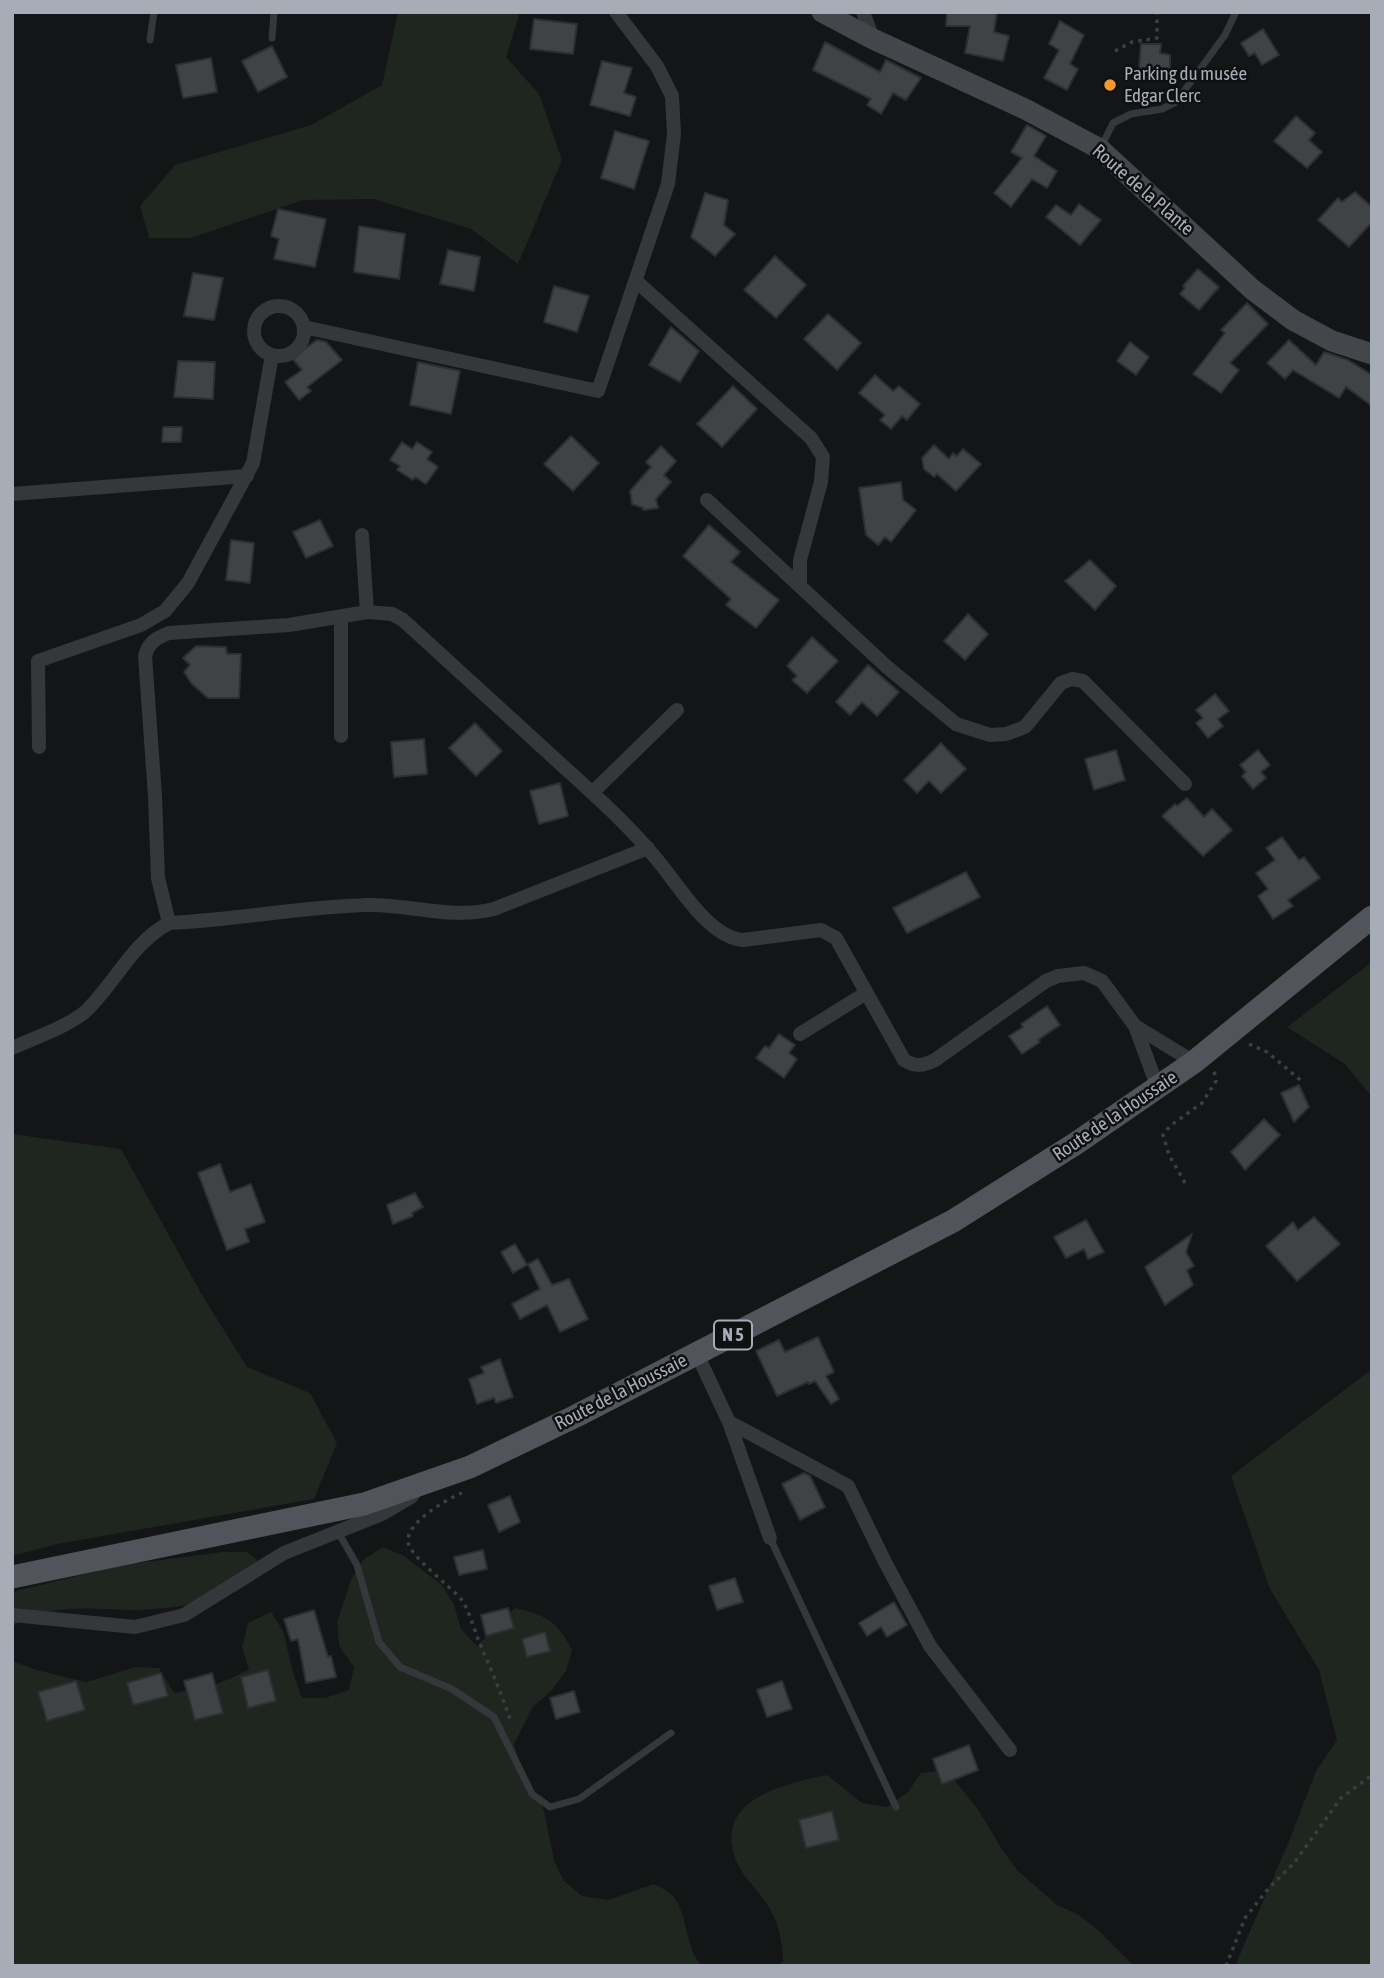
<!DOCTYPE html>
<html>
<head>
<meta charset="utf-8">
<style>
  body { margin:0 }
  #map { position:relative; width:1384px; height:1978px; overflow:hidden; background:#141516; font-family:"Asap Condensed",sans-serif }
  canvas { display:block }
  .frame { position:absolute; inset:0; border:14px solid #a6adb7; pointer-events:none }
</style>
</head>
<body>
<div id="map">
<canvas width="1384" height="1978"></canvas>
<div class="frame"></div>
</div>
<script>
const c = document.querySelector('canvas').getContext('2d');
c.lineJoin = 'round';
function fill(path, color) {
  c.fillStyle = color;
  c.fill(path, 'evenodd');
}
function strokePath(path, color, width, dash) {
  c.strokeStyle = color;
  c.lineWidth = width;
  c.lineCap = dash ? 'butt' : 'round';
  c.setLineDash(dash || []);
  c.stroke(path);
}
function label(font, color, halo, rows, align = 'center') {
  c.font = font + ' "Asap Condensed",sans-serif';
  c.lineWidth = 5;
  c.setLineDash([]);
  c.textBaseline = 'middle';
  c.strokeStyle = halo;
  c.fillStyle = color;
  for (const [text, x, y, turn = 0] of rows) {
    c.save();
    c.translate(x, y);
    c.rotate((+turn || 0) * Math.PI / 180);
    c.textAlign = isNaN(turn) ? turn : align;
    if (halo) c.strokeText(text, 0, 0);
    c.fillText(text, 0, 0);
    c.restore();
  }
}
const green = new Path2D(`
  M398 12H520L506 57 539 94 562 160 518 264 471 229 374 199 303 200 191 238H149L140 206 175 165 311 125 382 85Z
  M1372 962V1097L1345 1064 1287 1027Z
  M12 1134 121 1149 202 1295 247 1367 310 1393 337 1443 314 1499 57 1544 12 1556Z
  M1372 1369V1966H1235L1290 1839 1316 1771 1337 1740 1319 1670 1270 1589 1231 1476Z
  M383 1547 404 1556 442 1585 454 1605 461 1629 477 1646 515 1608C548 1616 556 1620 572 1650L566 1671 552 1690 533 1707 514 1744 521 1767 544 1811 554 1860 564 1881 582 1896 608 1900 654 1884C659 1887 669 1891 673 1896 689 1916 684 1947 702 1966H12V1661L37 1670 86 1682 136 1667 159 1668 174 1693C204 1688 223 1684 249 1669L242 1647 248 1623 271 1612 283 1631 294 1676 302 1698H325L349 1690 354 1667 339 1646 337 1623 351 1580 363 1560Z
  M223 1552H247L266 1568C261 1573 256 1579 250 1583 222 1604 163 1610 129 1610 90 1609 46 1603 12 1627V1592L122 1565Z
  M946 1770 977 1808 1003 1851 1018 1871 1057 1905 1079 1915 1097 1929 1134 1966H778L783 1961C782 1936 777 1915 761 1896 752 1884 741 1874 736 1860 713 1799 784 1784 827 1775L862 1803 887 1807 908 1792 921 1773Z`);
const building = new Path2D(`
  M947 12H997L994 32 1009 36 1003 61 965 53 970 26H946Z
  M534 19 577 24 573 54 530 49Z
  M1060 21 1084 35 1070 64 1078 69 1067 90 1044 78 1059 50 1049 44Z
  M1263 29 1279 55 1262 65 1255 53 1249 56 1241 43Z
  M825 42 880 72 886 60 921 78 906 100 893 93 881 114 867 105 871 99 813 70Z
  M1141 44H1161L1160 53 1170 55V68H1139Z
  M272 46 287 77 258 92 242 61Z
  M211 58 217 92 183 98 176 65Z
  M602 61 632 68 624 93 636 97 630 116 590 105Z
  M1296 116 1315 133 1309 140 1322 152 1307 168 1274 141Z
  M1027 125 1046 136 1034 156 1057 171 1047 188 1032 179 1011 207 994 193 1022 158 1011 152Z
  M615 131 649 141 634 189 601 178Z
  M1355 192 1372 207V222L1349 247 1318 220 1338 198 1342 202Z
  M705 193 728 200 724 225 735 234 715 256 691 237Z
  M1079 204 1101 220 1080 245 1046 217 1056 205 1071 215Z
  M278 209 326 219 315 267 274 259 279 239 271 236Z
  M359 226 405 234 399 279 354 272Z
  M448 250 480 257 474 291 440 284Z
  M775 256 806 285 776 318 744 290Z
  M1198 269 1219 287 1199 310 1180 294 1185 288 1183 286Z
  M193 273 223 278 214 320 184 316Z
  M554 286 589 296 577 332 544 322Z
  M1247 303 1268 324 1230 363 1239 370 1221 393 1193 374 1225 333 1221 330Z
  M828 314 861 343 837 370 804 339Z
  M671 327 699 351 680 382 649 365Z
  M317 340 326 342 342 360 307 387 311 391 299 400 285 382 302 370 292 358Z
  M1289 340 1316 365 1324 352 1348 360 1372 375V406L1346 387 1339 398 1293 370 1285 379 1267 363Z
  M1130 342 1149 357 1136 375 1117 361Z
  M178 361 215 362 213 399 174 397Z
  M418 362 460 371 451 414 410 405Z
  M875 375 893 391 899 386 920 404 907 420 902 416 891 429 880 420 885 415 859 393Z
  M733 386 757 409 722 447 697 424Z
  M163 427H182L181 442H162Z
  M571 436 599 463 573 491 544 464Z
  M402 442 412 449 417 442 432 452 427 459 438 467 426 484 415 477 413 480 397 470 400 466 390 460Z
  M934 445 949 459 953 453 957 456 963 449 981 464 956 491 937 474 934 477 924 469 922 458Z
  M661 446 676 461 664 475 671 482 656 499 658 508 643 510V508L632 504 630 491 651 467 646 462Z
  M901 482 903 500 916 510 891 542 885 537 878 545 866 535 859 488Z
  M320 520 333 546 306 558 293 532Z
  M709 525 740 552 731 562 779 600 756 628 726 605 731 599 683 556Z
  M231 540 254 543 250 583 226 580Z
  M1090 560 1116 586 1095 610 1065 581Z
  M968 614 988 634 965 660 944 641Z
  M812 637 838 661 807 693 792 680 797 676 787 666Z
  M196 646 226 647 227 654H241L239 698H208L191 683 184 672 190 665 183 658Z
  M868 665 899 692 877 716 862 702 850 715 836 702Z
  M1215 694 1229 711 1218 719 1223 726 1208 738 1196 723 1203 718 1196 710Z
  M475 723 502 751 476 776 449 748Z
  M424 739 427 774 394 777 391 742Z
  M941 743 966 769 941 793 929 781 917 793 904 780Z
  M1116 750 1125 780 1094 790 1085 759Z
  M1258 750 1270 765 1261 772 1266 778 1253 789 1242 776 1246 772 1240 765Z
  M560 783 568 816 539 824 530 791Z
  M1187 798 1204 817 1212 809 1232 830 1203 856 1162 816 1175 804 1177 806Z
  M1282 837 1299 860 1304 857 1320 878 1288 900 1293 906 1273 919 1258 896 1268 889 1256 873 1275 860 1266 848Z
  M966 872 980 897 907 933 893 908Z
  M1047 1006 1060 1025 1038 1040 1040 1042 1022 1054 1009 1036 1023 1027 1021 1024Z
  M779 1034 795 1045 789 1053 797 1059 784 1078 756 1058 765 1046 769 1048Z
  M1299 1085 1309 1107 1294 1122 1281 1093Z
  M1264 1119 1280 1135 1245 1170 1231 1152Z
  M220 1164 230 1192 251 1184 265 1222 245 1229 249 1242 227 1250 198 1173Z
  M415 1193 423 1207 412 1213 413 1216 393 1224 387 1205Z
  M1314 1217 1340 1244 1297 1281 1266 1246 1293 1222 1298 1230Z
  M1086 1220 1104 1252 1088 1259 1084 1249 1066 1258 1054 1237Z
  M1192 1234 1186 1252 1194 1266 1187 1270 1193 1285 1165 1305 1145 1267Z
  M515 1244 527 1265 513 1273 501 1252Z
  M538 1259 552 1285 569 1279 588 1319 560 1332 547 1305 520 1319 512 1304 540 1289 528 1264Z
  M818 1337 834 1372 826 1376 839 1399 831 1404 815 1381 809 1384 808 1382 777 1396 756 1351 779 1340 785 1352Z
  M500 1359 513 1397 496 1403 494 1398 477 1404 469 1379 484 1373 481 1367Z
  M804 1473 810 1476 825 1507 800 1520 782 1484Z
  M510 1496 520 1522 499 1532 488 1505Z
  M483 1550 487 1569 459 1575 454 1557Z
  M735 1578 743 1602 717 1610 709 1586Z
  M894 1602 907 1625 887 1637 881 1627 867 1636 859 1623Z
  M508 1608 514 1628 486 1636 481 1615Z
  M314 1610 328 1657 331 1656 336 1677 306 1683 298 1639 291 1641 284 1619Z
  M545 1632 550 1651 527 1657 522 1639Z
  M268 1670 276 1701 248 1708 241 1677Z
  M161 1673 168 1696 133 1705 127 1683Z
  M212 1673 223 1713 195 1720 184 1681Z
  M76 1681 85 1710 47 1721 38 1692Z
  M782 1681 792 1709 767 1717 757 1690Z
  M574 1691 580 1712 556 1719 550 1698Z
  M969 1745 978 1770 942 1784 933 1759Z
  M832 1811 839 1840 806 1848 799 1820Z`);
const path = new Path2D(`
  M1115 51 1132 42 1157 38V12
  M1249 1044 1267 1052 1304 1083
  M1185 1183 1169 1155 1163 1135 1170 1126 1202 1103 1216 1081 1214 1070
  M462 1493C447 1499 407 1522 408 1541 408 1555 449 1585 461 1599 469 1610 473 1626 478 1639 489 1665 501 1692 510 1719
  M1226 1966 1245 1918 1268 1889 1294 1863 1341 1798 1372 1775`);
const lane = new Path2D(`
  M272 38 274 12
  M150 40 154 12
  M1102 145 1113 123 1131 114 1162 109 1176 102 1225 35 1236 12
  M338 1532 357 1565 379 1642 400 1667 452 1689 494 1717 532 1794 550 1807 579 1799 671 1733
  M770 1538 896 1807`);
const street = new Path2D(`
  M863 12 873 39
  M636 281 811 438 823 457 821 482 800 560V584
  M254 331a25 25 0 1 1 50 0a25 25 0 1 1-50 0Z
  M304 327 598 391 668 184 674 134 672 96 657 66 616 12
  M12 494 247 476
  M707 500 887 667 956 724 990 735 1006 734 1025 727 1061 683 1072 679 1083 681 1185 784
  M362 535 367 612
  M341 736V618
  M39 747 38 661 141 625 165 611 188 583 253 463 272 355
  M592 793 677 710
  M648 848 494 909C450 920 411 904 367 905 300 907 235 920 169 923L158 878 155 796 145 656C149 642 156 638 169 633L289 625 367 612 392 614 403 620C453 666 503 711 553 757 591 792 631 826 663 867 682 891 711 938 743 940L821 930 836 938 904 1060C916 1067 923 1066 935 1060L1046 981 1058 976 1084 973 1102 981 1135 1026 1158 1088
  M1135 1026 1194 1062
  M800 1034 866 993
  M12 1048C32 1039 71 1025 86 1011 116 982 131 944 169 923
  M697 1354 729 1422 770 1538
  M729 1422 848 1486 885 1562 930 1646 1010 1750
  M12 1615 135 1627 184 1615 284 1553 382 1514 411 1497 415 1491`);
const secondary = new Path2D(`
  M822 12 873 39 1025 109 1100 149 1253 290 1293 320 1332 341 1372 354`);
const primary = new Path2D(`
  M12 1577 364 1504 470 1467 576 1416 953 1221 1075 1144 1194 1062 1372 917`);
const markers = [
  [1110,85,7,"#f5992d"]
];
const shields = [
  [733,1335,38]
];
const shieldNames = [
  ["N 5",733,1335]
];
const poiNames = [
  ["Parking du musée",1124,74],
  ["Edgar Clerc",1124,96]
];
const streetNames = [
  ["Route de la Plante",1143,190,41],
  ["Route de la Houssaie",1115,1116,-34],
  ["Route de la Houssaie",621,1392,-27]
];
fill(green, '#1e261f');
fill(building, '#404346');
strokePath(building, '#2e2f32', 2);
strokePath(path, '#3b3e42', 3.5, [3.5, 5]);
strokePath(lane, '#35373b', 7);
strokePath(street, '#35373b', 14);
strokePath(secondary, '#43464b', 21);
strokePath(primary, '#51545a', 23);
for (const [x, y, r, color] of markers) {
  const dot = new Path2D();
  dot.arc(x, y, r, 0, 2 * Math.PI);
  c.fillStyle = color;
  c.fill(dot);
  strokePath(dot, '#0f1011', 2.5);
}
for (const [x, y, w] of shields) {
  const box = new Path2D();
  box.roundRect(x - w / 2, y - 14.5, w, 29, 5);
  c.fillStyle = '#0f1011';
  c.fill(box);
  strokePath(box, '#a6adb7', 2);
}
label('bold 18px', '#a6adb7', null, shieldNames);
label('19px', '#a6adb7', '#0f1011', poiNames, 'left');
label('19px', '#a6adb7', '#0f1011', streetNames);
</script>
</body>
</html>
